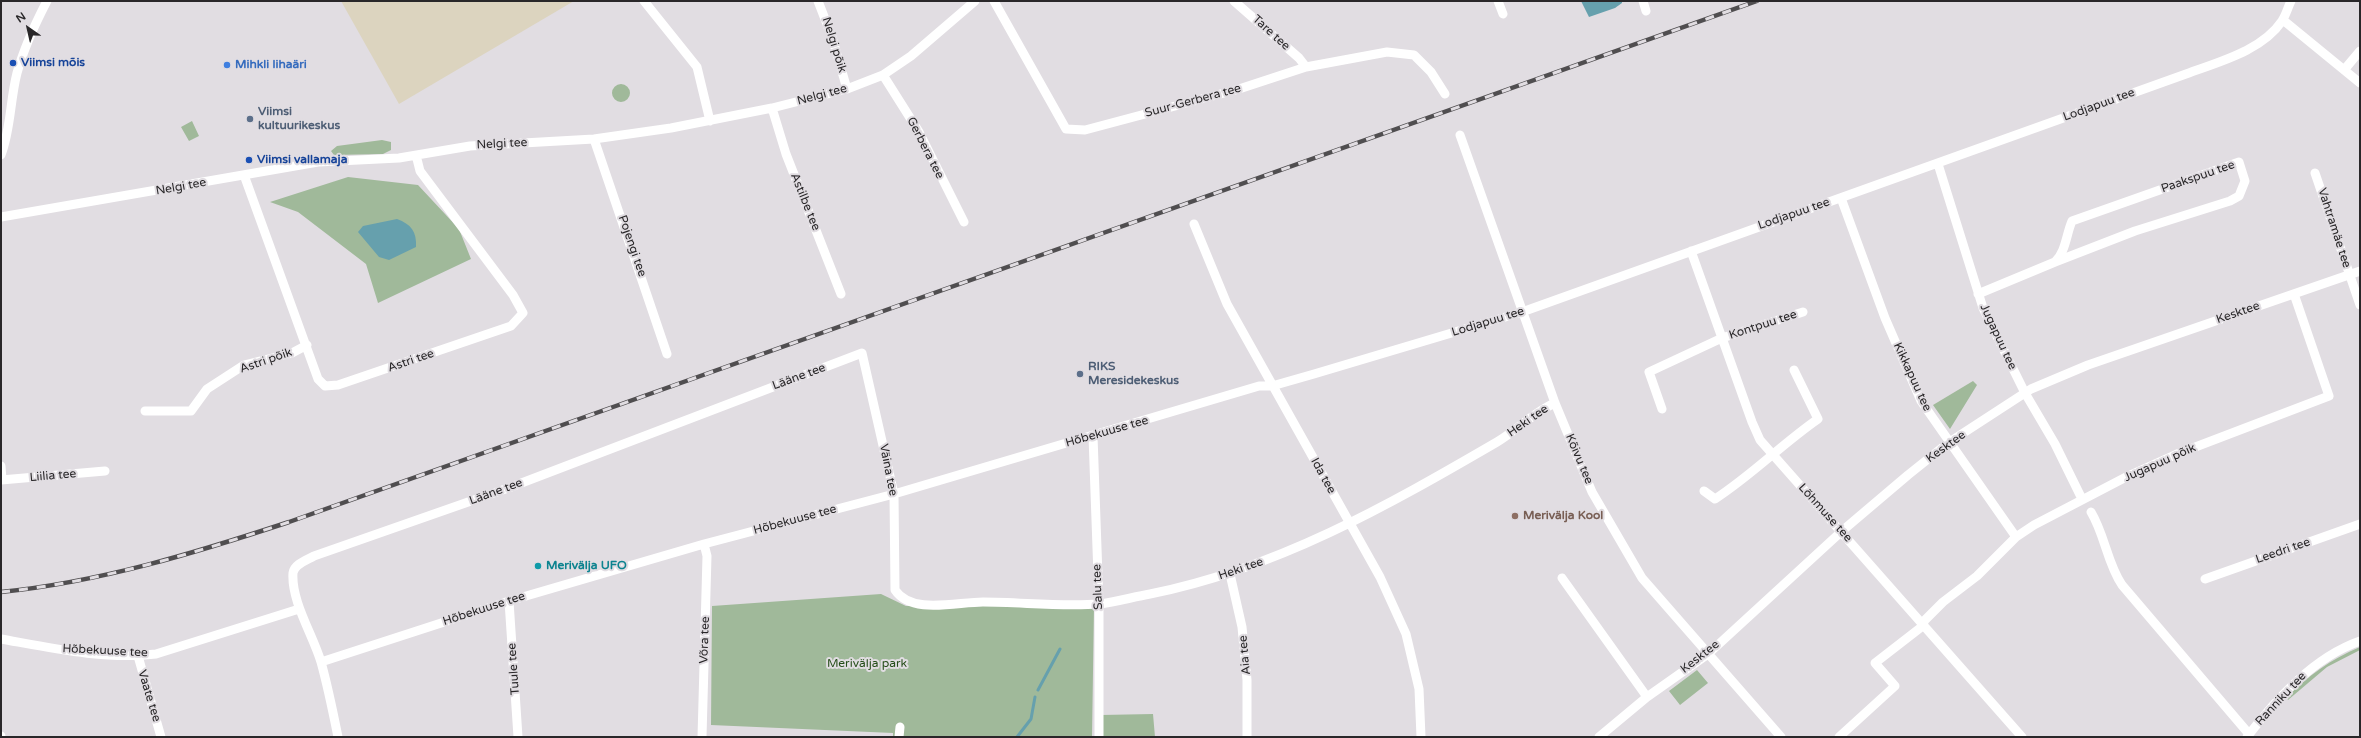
<!DOCTYPE html>
<html>
<head>
<meta charset="utf-8">
<style>
  body { margin:0 }
  #map { position:relative; width:2361px; height:738px; overflow:hidden; background:#e1dde2; font-family:"Varela Round",sans-serif }
  canvas { display:block }
  .frame { position:absolute; inset:0; border:2px solid #292729; pointer-events:none }
  .north { position:absolute; left:8px; top:8px; width:40px; height:40px; -webkit-text-stroke:3px #e1dde2; paint-order:stroke; rotate:326deg; font-size:11px; font-weight:700; line-height:16px; text-align:center; color:#292729 }
  .north::after { content:''; display:block; margin:auto; width:14px; height:18px; background:#292729; clip-path:polygon(50% 0,100% 100%,50% 72%,0 100%) }
</style>
</head>
<body>
<div id="map">
<canvas width="2361" height="738"></canvas>
<div class="frame"></div>
<div class="north">N</div>
</div>
<script>
const c = document.querySelector('canvas').getContext('2d');
c.lineJoin = 'round';
function fill(path, color) {
  c.fillStyle = color;
  c.fill(path, 'evenodd');
}
function strokePath(path, color, width, dash) {
  c.strokeStyle = color;
  c.lineWidth = width;
  c.lineCap = dash ? 'butt' : 'round';
  c.setLineDash(dash || []);
  c.stroke(path);
}
function label(font, color, halo, rows, align = 'center') {
  c.font = font + ' "Varela Round",sans-serif';
  c.lineWidth = 4;
  c.setLineDash([]);
  c.textBaseline = 'middle';
  c.strokeStyle = halo;
  c.fillStyle = color;
  for (const [text, x, y, turn = 0] of rows) {
    c.save();
    c.translate(x, y);
    c.rotate((+turn || 0) * Math.PI / 180);
    c.textAlign = isNaN(turn) ? turn : align;
    if (halo) c.strokeText(text, 0, 0);
    c.fillText(text, 0, 0);
    c.restore();
  }
}
const industrial = new Path2D(`
  M341 1H574L399 104Z`);
const green = new Path2D(`
  M612 93a9 9 0 1 1 18 0a9 9 0 1 1-18 0Z
  M192 121 199 136 189 141 181 127Z
  M382 140 391 142V150L383 154 334 155 331 151 337 146Z
  M348 177 418 185 459 229 471 259 378 303 366 264 298 212 270 202Z
  M1973 381 1977 385 1950 429 1933 405Z
  M881 594 906 606H1094L1092 737H893V733L711 725 712 606Z
  M2360 647V650L2327 667 2288 700 2286 698C2308 676 2331 659 2360 647Z
  M1697 670 1708 683 1680 705 1669 691Z
  M1153 714 1155 737H1101V715Z`);
const water = new Path2D(`
  M1581 1H1622V3L1615 8 1589 17Z
  M397 219C411 224 417 232 416 247L389 260 379 257 358 232 363 226Z`);
const stream = new Path2D(`
  M1038 690 1060 649
  M1017 737 1031 719 1035 697`);
const street = new Path2D(`
  M644 1 697 67 710 121
  M818 1 832 37 847 89
  M994 1 1066 129 1085 130 1239 89 1306 67 1387 52 1414 55 1431 72 1445 94
  M1234 1 1299 58 1306 67
  M1498 1 1503 14
  M1643 1 1646 11
  M2283 20 2360 83
  M2344 70 2360 51
  M883 75 919 132 964 222
  M772 108 786 154 841 294
  M1460 135 1555 403 1592 492 1642 578 1781 737
  M594 139 667 354
  M1 155C11 129 10 100 17 73 24 48 35 24 47 1
  M1938 164 1983 308 2025 393 2055 444 2082 499
  M2315 173 2360 305
  M244 175 318 379 325 386 338 385 511 326 523 313 513 295 420 171 416 155
  M1841 198 1885 318 1921 401 2016 537
  M1 217 318 162 399 158 470 146 594 139 671 128 772 108 847 89 883 75 911 56 975 1
  M1194 224 1227 304 1380 577 1406 634 1419 689 1421 737
  M1691 251 1752 422 1760 440 2022 737
  M1978 294 2055 262C2066 251 2066 235 2072 221L2239 162 2245 181 2239 196 2230 201 2135 231 2055 262
  M1662 409 1649 372 1722 338 1803 312
  M145 411H191L207 389 244 365 292 353 307 345
  M1093 436 1099 604V737
  M1 466 2 480
  M1 480 105 471
  M1704 491 1715 499C1752 475 1782 444 1818 419L1794 370
  M2091 512C2105 535 2107 563 2122 585L2249 734
  M1230 574 1242 627 1247 680V737
  M1562 578 1647 697
  M2205 579 2360 524
  M509 601 518 737
  M1922 623 1943 602 1977 576 2016 537 2034 525 2128 476 2177 454 2329 396 2294 294
  M1 639C51 648 105 660 156 654L299 609
  M138 656 161 737
  M321 662 509 601 704 544 894 494 1259 386H1272L1314 374 1522 312 2186 74C2218 62 2262 51 2282 21 2286 15 2288 7 2291 1
  M1 736V737
  M338 737C333 712 328 687 321 662 313 635 291 601 293 573 294 564 307 560 314 556L511 487 862 353 894 494 895 590C912 615 956 602 983 602 1021 602 1061 607 1099 604 1116 602 1133 597 1150 594 1276 569 1387 506 1497 442 1517 430 1534 412 1555 403
  M702 737 707 556 704 544
  M899 737 900 727
  M1599 737 1647 697 1708 654 1842 531 1908 475 1948 443 2031 389 2088 365 2360 271
  M1839 737 1895 686 1875 663 1924 625
  M2247 737C2276 699 2314 657 2360 641`);
const rail = new Path2D(`
  M1 592C100 582 195 553 289 522L1757 1`);
const markers = [
  [13,63,4,"#1a4fb4"],
  [227,65,4,"#3f7fe0"],
  [250,119,4,"#5c6f8a"],
  [249,160,4,"#1a4fb4"],
  [1080,374,4,"#5c6f8a"],
  [1515,516,4,"#8d6e63"],
  [538,566,4,"#0f9aa8"]
];
const streetNames = [
  ["Tare tee",1271,33,42],
  ["Nelgi põik",834,45,73],
  ["Nelgi tee",822,95,-15],
  ["Suur-Gerbera tee",1193,101,-15],
  ["Lodjapuu tee",2099,105,-20],
  ["Nelgi tee",502,144,-3],
  ["Gerbera tee",925,148,63],
  ["Paakspuu tee",2198,177,-19],
  ["Nelgi tee",181,187,-10],
  ["Astilbe tee",805,202,68],
  ["Lodjapuu tee",1794,214,-19],
  ["Vahtramäe tee",2334,228,72],
  ["Pojengi tee",632,246,71],
  ["Kesktee",2238,313,-19],
  ["Lodjapuu tee",1488,322,-17],
  ["Kontpuu tee",1763,325,-18],
  ["Jugapuu tee",1998,337,65],
  ["Astri põik",266,361,-19],
  ["Astri tee",411,361,-19],
  ["Lääne tee",799,377,-20],
  ["Kikkapuu tee",1912,377,65],
  ["Heki tee",1528,421,-35],
  ["Hõbekuuse tee",1107,432,-16],
  ["Kesktee",1946,447,-36],
  ["Kõivu tee",1579,459,67],
  ["Jugapuu põik",2160,463,-24],
  ["Väina tee",888,470,79],
  ["Liilia tee",53,476,-5],
  ["Ida tee",1323,476,61],
  ["Lääne tee",496,492,-20],
  ["Lõhmuse tee",1825,513,48],
  ["Hõbekuuse tee",795,520,-15],
  ["Leedri tee",2283,551,-19],
  ["Heki tee",1241,569,-19],
  ["Salu tee",1098,587,-92],
  ["Hõbekuuse tee",484,609,-18],
  ["Võra tee",705,640,-88],
  ["Hõbekuuse tee",105,651,3],
  ["Aia tee",1245,655,-95],
  ["Kesktee",1700,657,-38],
  ["Tuule tee",514,669,-94],
  ["Vaate tee",149,696,73],
  ["Ranniku tee",2281,699,-47]
];
const transitNames = [
  ["Viimsi mõis",21,63],
  ["Viimsi vallamaja",257,160]
];
const shopNames = [
  ["Mihkli lihaäri",235,65]
];
const serviceNames = [
  ["Viimsi",258,112],
  ["kultuurikeskus",258,126],
  ["RIKS",1088,367],
  ["Meresidekeskus",1088,381]
];
const educationNames = [
  ["Merivälja Kool",1523,516]
];
const cultureNames = [
  ["Merivälja UFO",546,566]
];
const parkNames = [
  ["Merivälja park",867,664]
];
fill(industrial, '#dcd4bf');
fill(green, '#a0b99a');
fill(water, '#66a0ad');
strokePath(stream, '#66a0ad', 3);
strokePath(street, '#fff', 9);
strokePath(rail, '#504e50', 4.5);
strokePath(rail, '#e1dde2', 3, [9]);
for (const [x, y, r, color] of markers) {
  const dot = new Path2D();
  dot.arc(x, y, r, 0, 2 * Math.PI);
  c.fillStyle = color;
  c.fill(dot);
  strokePath(dot, '#e1dde2', 1.5);
}
label('12px', '#292729', '#e1dde2', streetNames);
label('bold 12px', '#164399', '#e1dde2', transitNames, 'left');
label('bold 12px', '#366cbe', '#e1dde2', shopNames, 'left');
label('bold 12px', '#4e5e75', '#e1dde2', serviceNames, 'left');
label('bold 12px', '#785e54', '#e1dde2', educationNames, 'left');
label('bold 12px', '#0d838f', '#e1dde2', cultureNames, 'left');
label('12px', '#264e1a', '#e1dde2', parkNames);
</script>
</body>
</html>
